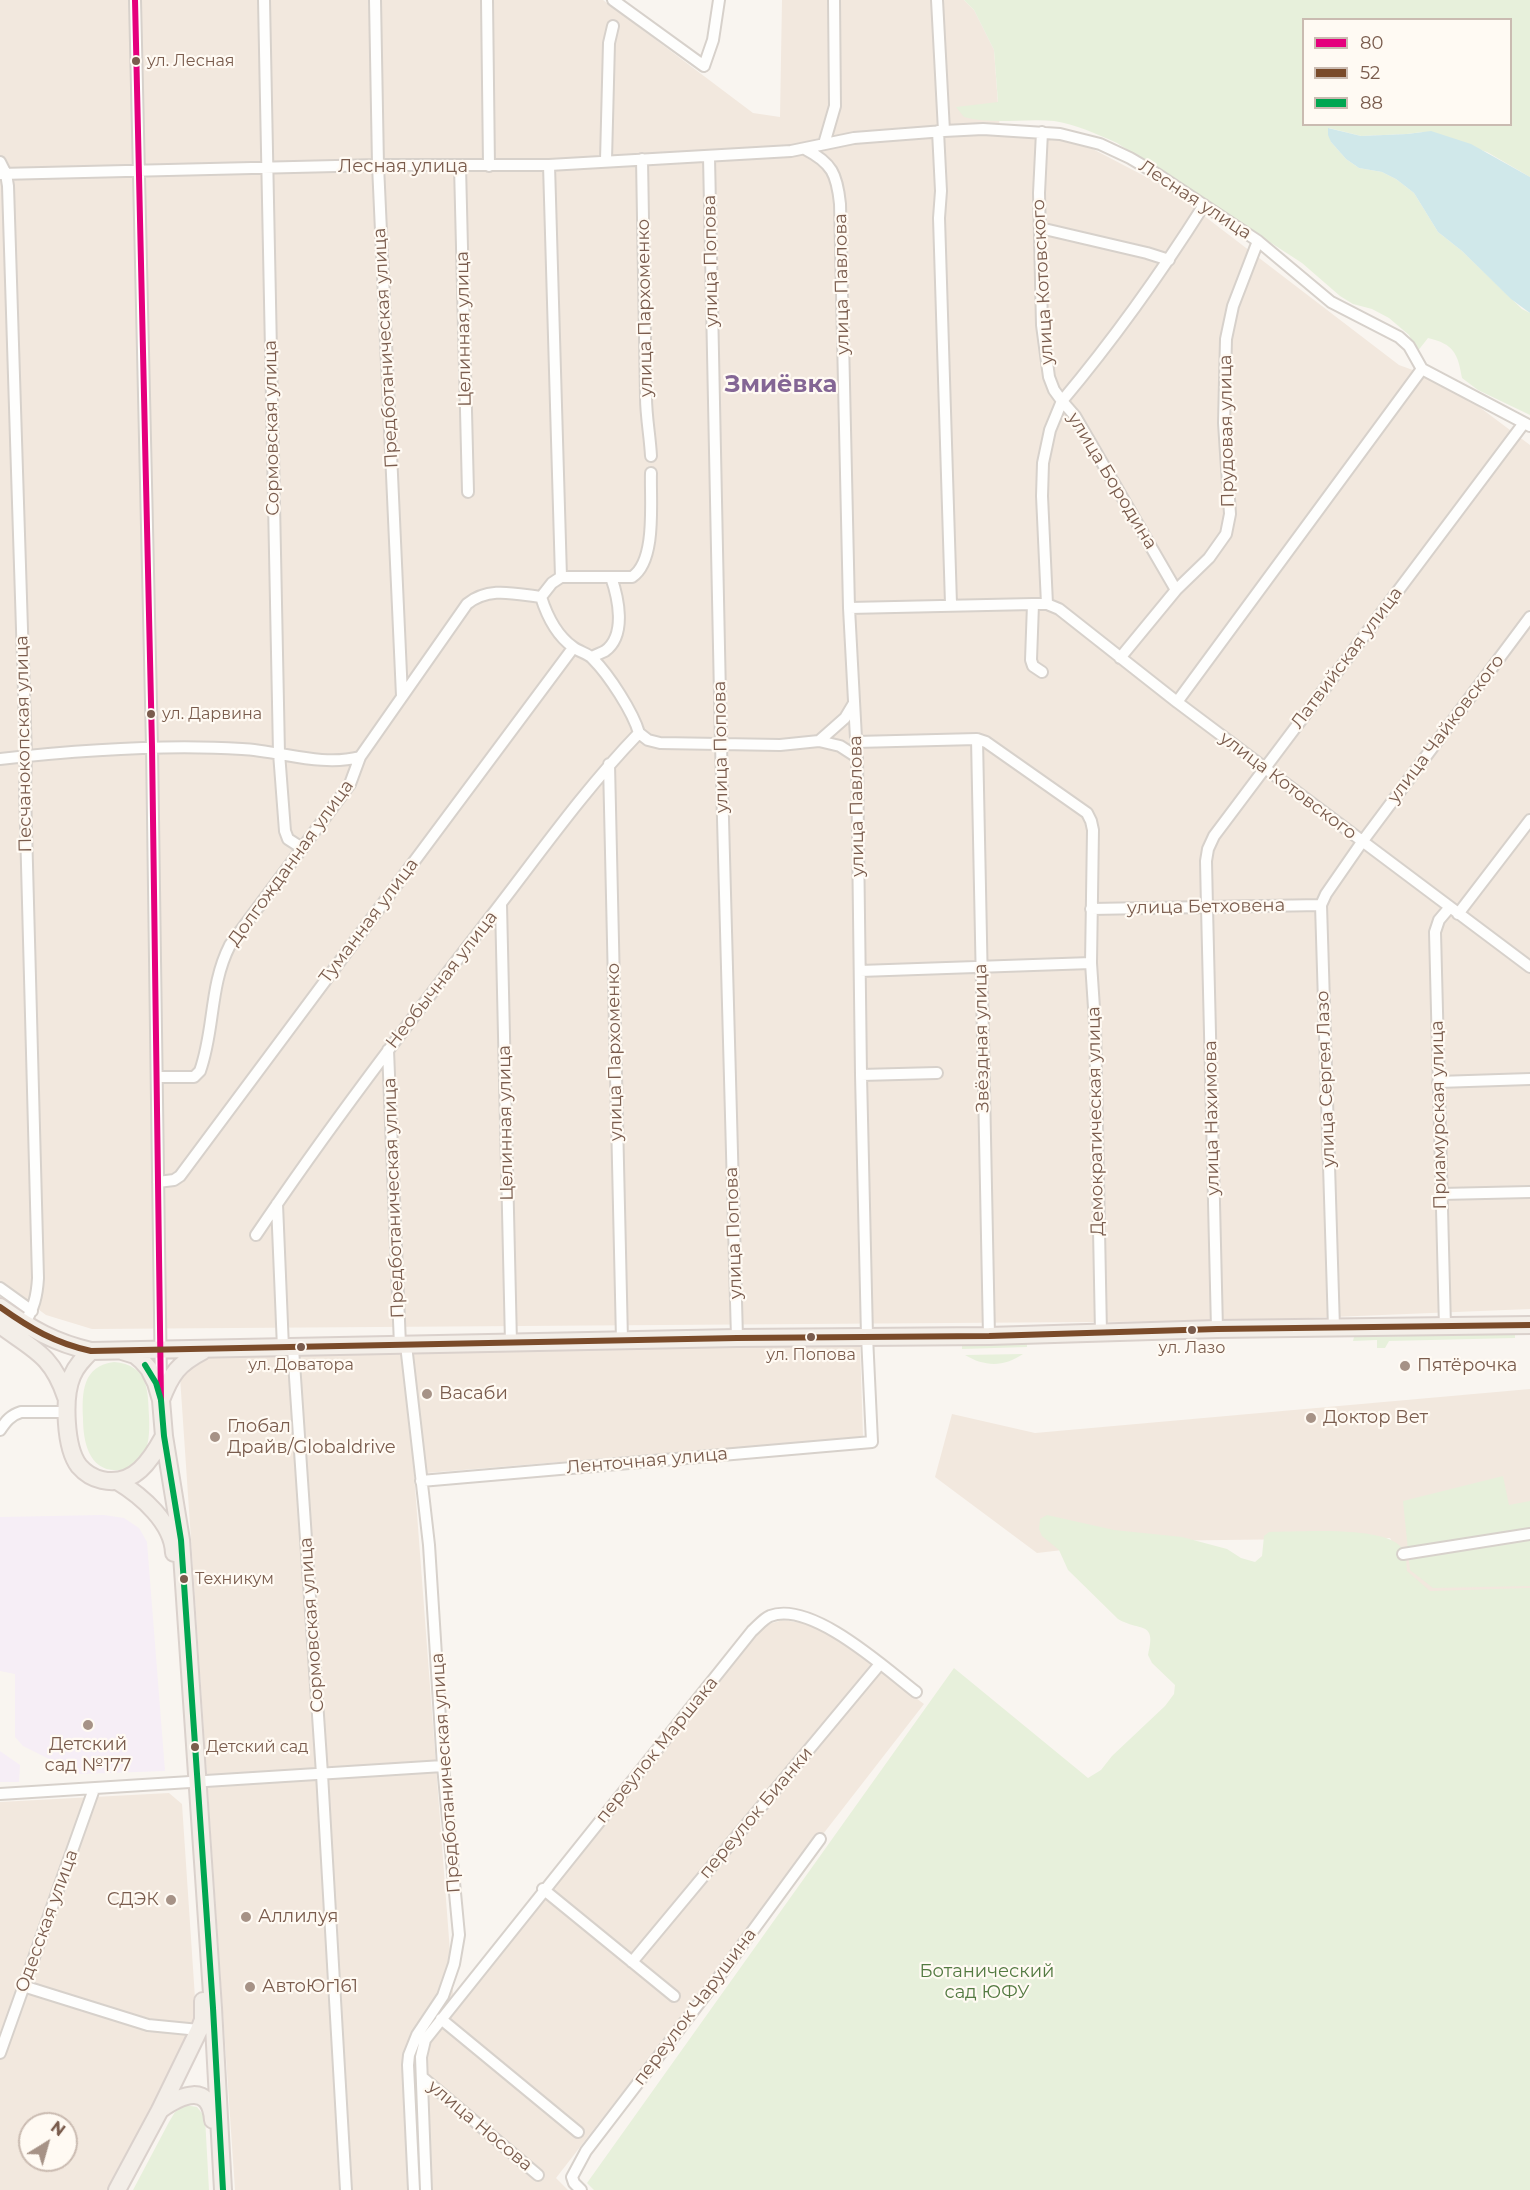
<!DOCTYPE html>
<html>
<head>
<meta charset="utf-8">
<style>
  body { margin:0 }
  #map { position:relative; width:1530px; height:2190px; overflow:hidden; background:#f9f5f0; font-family:Montserrat,sans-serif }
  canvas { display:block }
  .legend { position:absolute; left:1302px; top:18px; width:210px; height:108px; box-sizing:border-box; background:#fffaf3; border:2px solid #cabbb1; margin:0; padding:8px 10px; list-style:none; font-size:18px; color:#7a5c4d }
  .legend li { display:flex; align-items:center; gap:12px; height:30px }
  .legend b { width:30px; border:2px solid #cabbb1 }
  .north { position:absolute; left:18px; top:2112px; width:60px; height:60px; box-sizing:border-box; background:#fffaf3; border:2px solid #cabbb1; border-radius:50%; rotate:37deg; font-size:16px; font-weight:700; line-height:24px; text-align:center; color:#7a5c4d }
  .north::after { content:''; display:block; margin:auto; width:21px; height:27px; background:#a69286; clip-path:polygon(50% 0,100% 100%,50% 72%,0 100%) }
</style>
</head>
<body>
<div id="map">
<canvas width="1530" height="2190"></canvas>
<ul class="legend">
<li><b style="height:8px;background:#e5007d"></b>80</li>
<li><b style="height:8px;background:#7a4b2a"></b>52</li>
<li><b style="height:8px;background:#00a651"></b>88</li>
</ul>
<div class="north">N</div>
</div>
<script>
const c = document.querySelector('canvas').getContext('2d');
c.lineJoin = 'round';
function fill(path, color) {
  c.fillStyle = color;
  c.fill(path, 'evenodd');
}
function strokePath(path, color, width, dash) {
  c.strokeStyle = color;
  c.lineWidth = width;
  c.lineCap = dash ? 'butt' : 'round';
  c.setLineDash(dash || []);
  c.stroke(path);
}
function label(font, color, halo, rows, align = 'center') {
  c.font = font + ' Montserrat,sans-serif';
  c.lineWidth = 4.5;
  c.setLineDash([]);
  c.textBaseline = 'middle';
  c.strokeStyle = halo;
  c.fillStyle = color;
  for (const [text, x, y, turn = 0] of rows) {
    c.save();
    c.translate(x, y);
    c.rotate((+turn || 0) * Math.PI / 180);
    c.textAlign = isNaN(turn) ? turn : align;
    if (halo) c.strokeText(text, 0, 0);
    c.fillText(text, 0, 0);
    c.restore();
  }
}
const residential = new Path2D(`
  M0 0H603L753 113 780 117 782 0H964L974 10 994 50 1000 131 1070 137 1169 189 1399 365 1446 382 1530 445V1309L1234 1321 92 1329 46 1315 0 1281Z
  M860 1345 863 1437 414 1474 454 2005 765 1625 783 1620 809 1624 834 1637 924 1704 556 2178 568 2190H235L180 1377 205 1355Z
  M1530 1389V1601L1425 1609 1390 1538 1140 1541 1037 1553 935 1477 952 1414 1035 1433Z
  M169 1793 182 1804 196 2013 193 2033 109 2190H0V1802ZM30 2124H66V2160H30Z`);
const education = new Path2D(`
  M104 1515 124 1518 139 1528 147 1542 165 1771 79 1774 23 1746 15 1737V1674L0 1671V1517Z
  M0 1751 20 1765 19 1782H0Z`);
const green = new Path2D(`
  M964 0H1530V177L1487 152 1423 132 1407 134 1361 136 1329 128 1331 142 1346 159 1359 168 1382 172 1396 179 1414 193 1438 232 1462 251 1522 309 1530 313V415L1478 390 1462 378C1458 354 1454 344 1428 338L1417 352 1409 335 1389 318 1372 309 1353 304 1340 296 1302 263 1117 143C1097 134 1075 124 1054 121 1025 118 993 125 964 117L956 107 998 102 994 50 974 10ZM1304 20H1510V124H1304Z
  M1515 1334V1338L1389 1341 1385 1348H1377V1340L1353 1341 1354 1337Z
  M1027 1343V1347L962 1349V1344Z
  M1023 1354C1004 1367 985 1367 965 1355Z
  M114 1362C148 1365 148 1389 149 1416 150 1438 149 1467 120 1470 89 1473 83 1442 83 1418 82 1393 82 1366 114 1362Z
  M1503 1476 1509 1505 1530 1501V1586L1433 1588 1410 1570 1403 1501Z
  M1047 1515 1114 1530 1182 1537 1227 1549 1241 1558 1255 1562 1262 1556 1264 1536 1269 1532C1299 1532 1377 1526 1399 1545 1407 1552 1406 1561 1407 1571L1430 1591 1530 1588V2190H594L587 2183 954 1668 1088 1778 1101 1770 1112 1756 1165 1706 1174 1694 1175 1685 1152 1663 1148 1655C1157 1620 1140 1632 1118 1619L1068 1570 1059 1550 1042 1536 1039 1529 1040 1519Z
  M185 2105 197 2107 205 2117 209 2190H133L169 2122 175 2112Z`);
const water = new Path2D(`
  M1328 128 1361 136 1407 134 1431 131 1471 144 1530 177V313L1511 299 1462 251 1438 232 1414 193 1396 179 1382 172 1359 168 1346 159 1331 142 1328 135Z`);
const street = new Path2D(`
  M135 0 152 746 161 1385
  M264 0 279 753 285 831 288 839 302 848
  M375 0 378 165 402 696
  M487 0 489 166
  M613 0 704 66 713 40 719 0
  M937 0 944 131
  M938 131 941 191 939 218 951 604
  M1042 132 1039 193 1042 325 1049 377 1054 390 1062 401 1050 430 1043 463 1042 496 1047 604
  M824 144 835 106 834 0
  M709 157 721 745 737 1338
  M642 159C644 239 645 318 646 397 646 417 650 436 651 456
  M606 160 609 43 613 26
  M0 162 6 174 8 186 26 756 25 790 38 1278C37 1296 34 1308 24 1324
  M549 165 561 577
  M460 166 468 492
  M0 174 378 165H549L791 151 854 138 944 131 983 129 1060 134 1100 144 1130 158 1157 174 1258 241 1331 302 1399 337 1409 346 1422 369 1530 426
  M1040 228 1147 253 1169 260
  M1176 590 1075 416 1062 401C1114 339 1161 273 1204 205
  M541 597 552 583 561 577H632C657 561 650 500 651 473
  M1033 604 1031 660 1033 666 1042 672
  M849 608 1033 604H1047L1059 609 1177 702 1530 967
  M592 657C596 655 601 653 605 651 627 635 618 597 611 577
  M1120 658 1176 590 1209 558 1226 534 1230 514 1224 423 1226 339 1233 306 1258 241
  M1177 702 1422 369
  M639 733 648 740 660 743 780 745 819 741 845 718 854 703
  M977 739 989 1336
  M819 741 840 746 857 757
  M856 742 977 739 986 742 1087 813 1091 821 1093 830 1091 963 1095 1023 1101 1333
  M0 759C80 750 161 744 242 749 281 751 321 767 360 757
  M609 764 622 1340
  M501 904 511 1343
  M1091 909 1321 905
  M1458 914 1530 820
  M860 971 1091 963
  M388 1050 400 1345
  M861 1075 937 1073
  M157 1077H194L200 1071C215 1029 209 986 230 945L350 784 360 757 467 604C489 586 515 594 541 597 547 616 556 635 573 647 579 652 588 653 593 659 609 675 633 712 639 733
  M1438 1082 1530 1079
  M158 1182 174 1180 180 1176 573 648
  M1441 1194 1530 1192
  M277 1204 283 1348
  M256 1235C328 1128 406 1026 485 924 535 860 582 792 639 733
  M0 1288 32 1311
  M1445 1327 1435 932 1439 920 1450 907
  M1334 1328 1321 905 1326 894 1362 842 1530 617
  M1217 1329 1207 907 1206 861 1208 849 1214 836 1524 423
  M406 1345 429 1545 443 1766 459 1935 454 1964 443 1996 417 2035 409 2055 408 2065 414 2190
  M293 1348 322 1774 346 2190
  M0 1430C6 1421 11 1415 21 1412H67
  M421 1481 872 1442 867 1336 861 1075 857 757 849 608 840 204C837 174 832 163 805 149
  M1403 1554 1530 1534
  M0 1794 443 1766
  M543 1889 674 1996
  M632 1962 880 1664
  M23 1986 148 2025 199 2030
  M441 2019 578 2132
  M0 2053 94 1789
  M422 2077 538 2175
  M426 2190 421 2057 425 2040 752 1631C758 1626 763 1619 770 1616 811 1600 885 1668 916 1692
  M581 2190 574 2183 572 2177 586 2151 710 1989 820 1839`);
const primary = new Path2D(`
  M0 1307C31 1329 55 1343 91 1351L737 1338 989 1336 1217 1329 1530 1325
  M0 1325C34 1350 52 1355 66 1397
  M91 1351C83 1359 76 1366 72 1376 63 1397 65 1448 79 1466 85 1473 93 1478 102 1480 134 1487 151 1460 164 1436
  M122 1351 135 1355 142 1361 149 1369 156 1383 161 1400 164 1436 181 1540 213 2008 223 2190
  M161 1400C171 1374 178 1364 203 1351
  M117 1481C142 1496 173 1523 174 1553
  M160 2110C181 2095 210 2082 213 2120
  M117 2190 160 2110 199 2030 203 2020V2001`);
const bus1 = new Path2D(`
  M135 0 152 746 161 1400`);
const bus2 = new Path2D(`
  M0 1307C31 1329 55 1343 91 1351L737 1338 989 1336 1217 1329 1530 1325`);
const bus3 = new Path2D(`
  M145 1365 156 1383 161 1400 164 1436 181 1540 213 2008 223 2190`);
const markers = [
  [136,61,5,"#7a5c4d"],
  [151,714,5,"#7a5c4d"],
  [1192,1330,5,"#7a5c4d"],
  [811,1337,5,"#7a5c4d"],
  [301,1347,5,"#7a5c4d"],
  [1405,1366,6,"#a69286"],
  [427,1394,6,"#a69286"],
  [1311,1418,6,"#a69286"],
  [215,1437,6,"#a69286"],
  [184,1579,5,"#7a5c4d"],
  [88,1725,6,"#a69286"],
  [195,1747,5,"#7a5c4d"],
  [171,1900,6,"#a69286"],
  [246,1917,6,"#a69286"],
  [250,1987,6,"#a69286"]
];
const busNames = [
  ["ул. Лесная",147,61],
  ["ул. Дарвина",162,714],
  ["ул. Лазо",1192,1348,"center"],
  ["ул. Попова",811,1355,"center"],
  ["ул. Доватора",301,1365,"center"],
  ["Техникум",195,1579],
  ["Детский сад",206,1747]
];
const streetNames = [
  ["Лесная улица",403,167],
  ["Лесная улица",1195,200,33],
  ["улица Попова",711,261,-91],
  ["улица Котовского",1043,282,-93],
  ["улица Павлова",842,284,-91],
  ["улица Пархоменко",645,308,-91],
  ["Целинная улица",464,329,-91],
  ["Предботаническая улица",386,348,-93],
  ["Сормовская улица",272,428,-91],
  ["Прудовая улица",1227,431,-91],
  ["улица Бородина",1112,481,59],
  ["Латвийская улица",1347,658,-53],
  ["улица Чайковского",1446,729,-53],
  ["Песчанокопская улица",24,744,-91],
  ["улица Попова",721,747,-91],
  ["улица Котовского",1288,786,37],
  ["улица Павлова",857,806,-91],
  ["Долгожданная улица",291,863,-54],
  ["улица Бетховена",1206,907,-1],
  ["Туманная улица",369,921,-53],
  ["Необычная улица",442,980,-52],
  ["Звёздная улица",982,1038,-91],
  ["улица Пархоменко",615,1052,-91],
  ["улица Сергея Лазо",1326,1079,-92],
  ["Приамурская улица",1439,1115,-91],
  ["улица Нахимова",1212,1118,-91],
  ["Демократическая улица",1096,1121,-91],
  ["Целинная улица",506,1123,-91],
  ["Предботаническая улица",394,1198,-92],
  ["улица Попова",734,1233,-92],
  ["Ленточная улица",647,1461,-5],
  ["Сормовская улица",312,1625,-94],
  ["переулок Маршака",657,1750,-51],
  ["Предботаническая улица",446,1773,-94],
  ["переулок Бианки",756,1813,-50],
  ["Одесская улица",47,1921,-70],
  ["переулок Чарушина",695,2007,-53],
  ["улица Носова",480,2126,40]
];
const poiNames = [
  ["Пятёрочка",1417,1366],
  ["Васаби",439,1394],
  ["Доктор Вет",1323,1418],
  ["Глобал",227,1427],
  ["Драйв/Globaldrive",227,1448],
  ["Детский",88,1745,"center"],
  ["сад №177",88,1766,"center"],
  ["СДЭК",159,1900,"right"],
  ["Аллилуя",258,1917],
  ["АвтоЮг161",262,1987]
];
const parkNames = [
  ["Ботанический",987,1972],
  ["сад ЮФУ",987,1993]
];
const districtNames = [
  ["Змиёвка",781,385]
];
fill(residential, '#f2e8de');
fill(education, '#f6eef6');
fill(green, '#e7f0db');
fill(water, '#d0e8ea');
strokePath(street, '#d7d1cb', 14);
strokePath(primary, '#dad1cc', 20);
strokePath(street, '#fefefd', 10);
strokePath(primary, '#f3eee8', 16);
strokePath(bus1, '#e5007d', 6);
strokePath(bus2, '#7a4b2a', 6);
strokePath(bus3, '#00a651', 6);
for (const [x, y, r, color] of markers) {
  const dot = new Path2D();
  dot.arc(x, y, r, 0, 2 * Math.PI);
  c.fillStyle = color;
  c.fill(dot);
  strokePath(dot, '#fffaf3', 2);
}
label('16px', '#7a5c4d', '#fffaf3', busNames, 'left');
label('18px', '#7a5c4d', '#fffaf3', streetNames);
label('18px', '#7a5c4d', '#fffaf3', poiNames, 'left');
label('18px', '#537a41', '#fffaf3', parkNames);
label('bold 24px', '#846695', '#fffaf3', districtNames);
</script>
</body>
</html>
